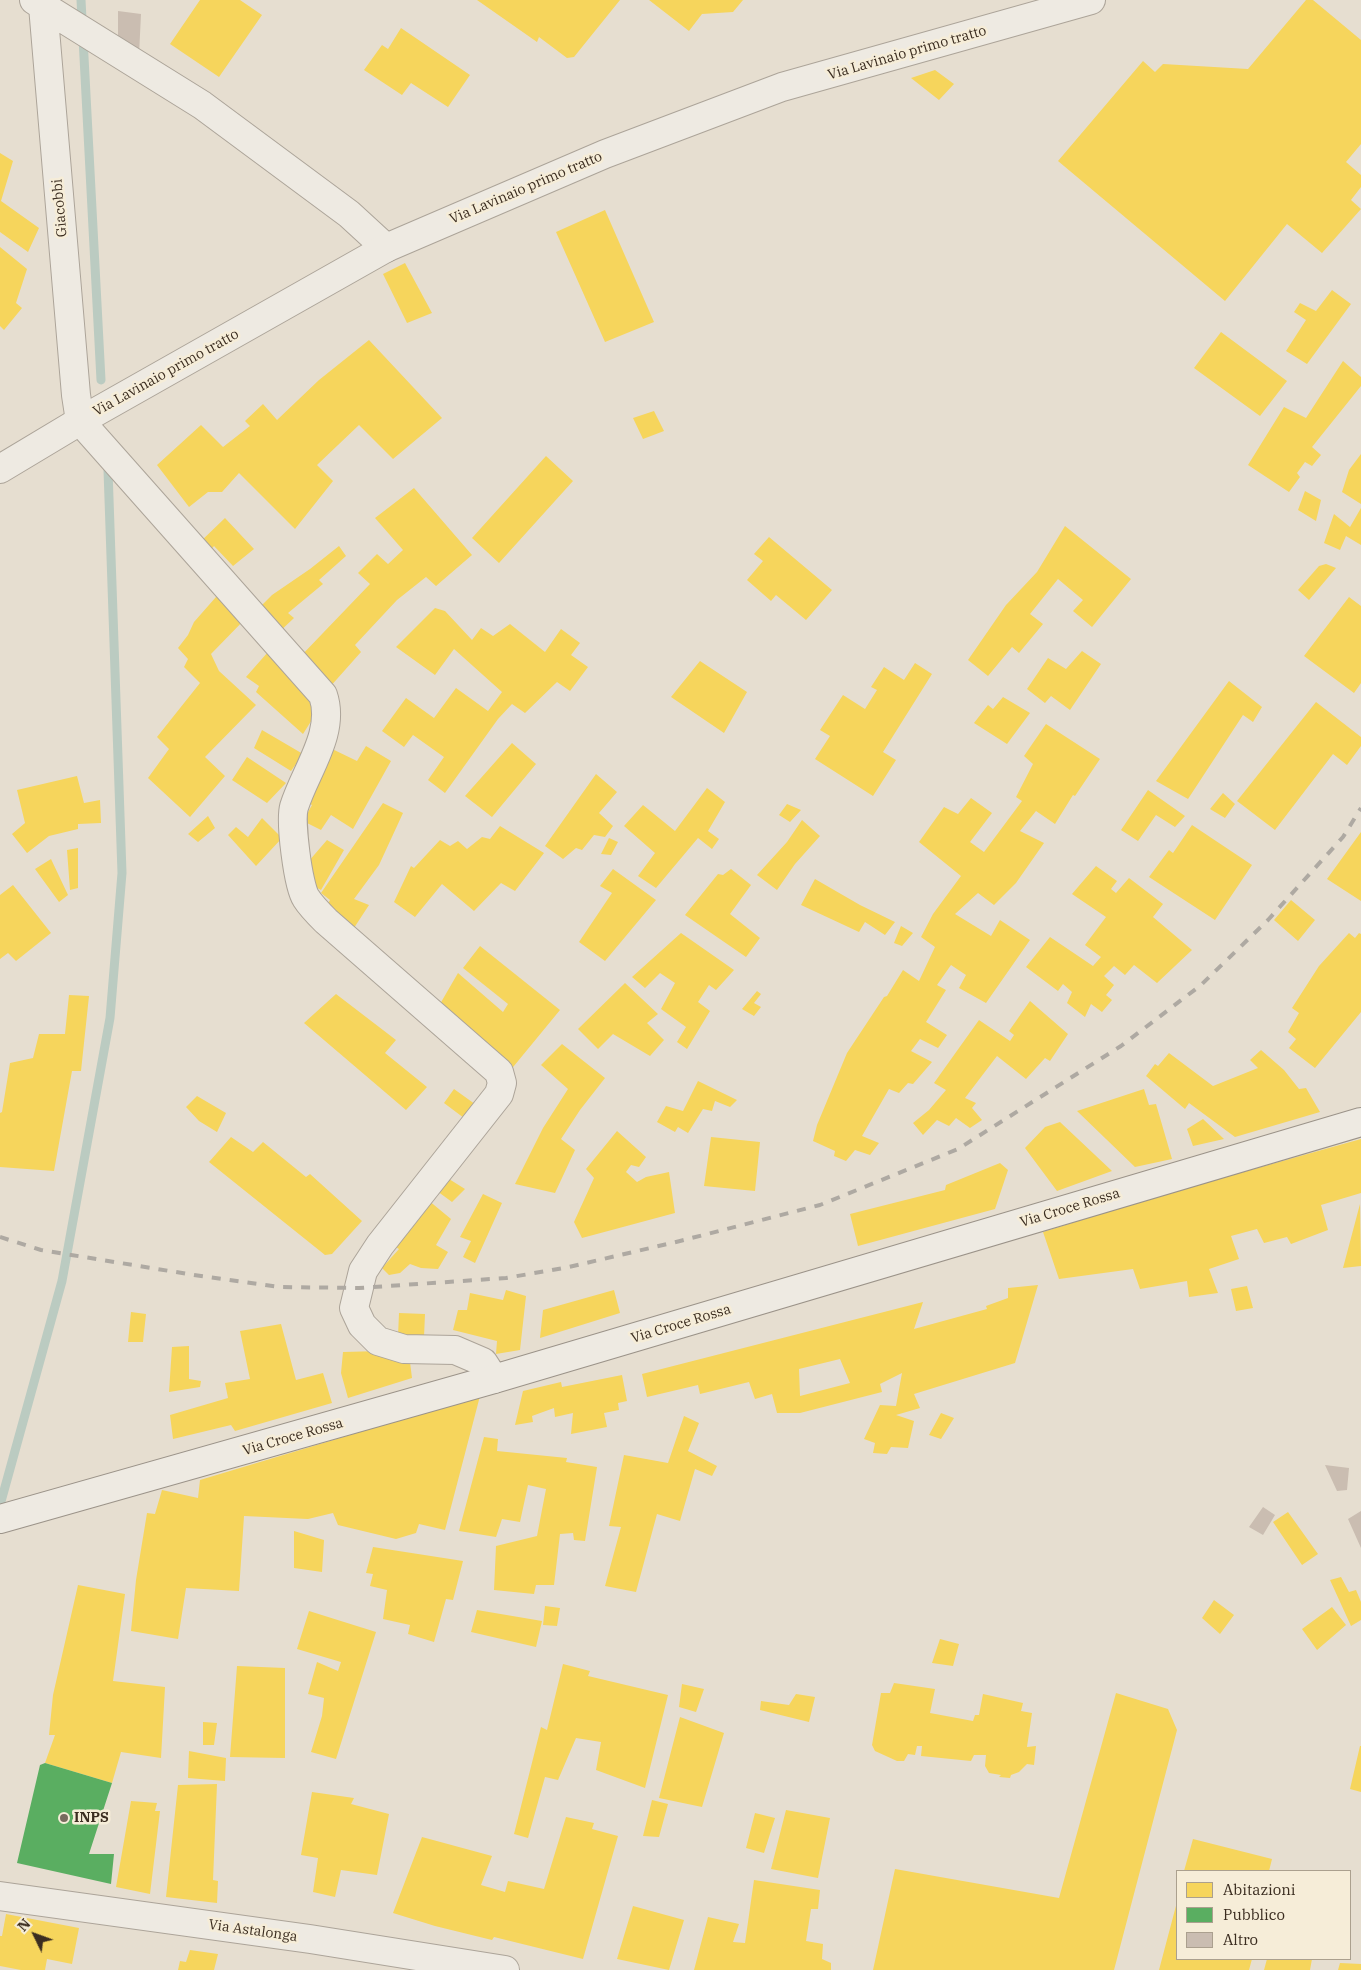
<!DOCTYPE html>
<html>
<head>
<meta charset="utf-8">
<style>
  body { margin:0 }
  #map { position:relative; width:1361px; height:1970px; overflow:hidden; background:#e6ded0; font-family:"IBM Plex Serif",serif }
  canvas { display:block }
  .legend { position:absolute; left:1176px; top:1870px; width:175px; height:90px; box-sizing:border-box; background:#f6edd8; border:1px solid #aba08e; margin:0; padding:6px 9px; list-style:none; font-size:15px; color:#3b2d20 }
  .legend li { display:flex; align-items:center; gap:10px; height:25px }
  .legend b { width:25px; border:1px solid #aba08e }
  .north { position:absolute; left:10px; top:1910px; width:50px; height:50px; -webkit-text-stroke:4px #f6edd8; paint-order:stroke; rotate:312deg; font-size:14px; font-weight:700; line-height:20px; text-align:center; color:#3b2d20 }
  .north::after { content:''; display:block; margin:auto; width:18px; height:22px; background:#3b2d20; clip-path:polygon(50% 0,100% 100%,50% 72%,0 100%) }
</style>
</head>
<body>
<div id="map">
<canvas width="1361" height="1970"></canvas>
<ul class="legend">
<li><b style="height:14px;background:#f6d55c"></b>Abitazioni</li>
<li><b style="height:14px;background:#5aae61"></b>Pubblico</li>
<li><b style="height:14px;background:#cabdb1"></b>Altro</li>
</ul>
<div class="north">N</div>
</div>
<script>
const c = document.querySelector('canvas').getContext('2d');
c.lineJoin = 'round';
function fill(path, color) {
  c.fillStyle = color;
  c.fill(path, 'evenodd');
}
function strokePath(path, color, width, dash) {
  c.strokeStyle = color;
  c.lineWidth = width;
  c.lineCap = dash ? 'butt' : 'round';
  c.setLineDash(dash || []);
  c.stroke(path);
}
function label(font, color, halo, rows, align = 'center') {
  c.font = font + ' "IBM Plex Serif",serif';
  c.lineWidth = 5;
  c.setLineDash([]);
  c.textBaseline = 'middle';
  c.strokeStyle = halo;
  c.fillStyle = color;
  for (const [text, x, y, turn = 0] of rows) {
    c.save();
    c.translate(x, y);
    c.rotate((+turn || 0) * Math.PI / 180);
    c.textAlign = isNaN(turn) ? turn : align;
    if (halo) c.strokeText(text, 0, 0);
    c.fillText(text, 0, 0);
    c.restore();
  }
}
const homes = new Path2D(`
  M200 0H240L262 15 219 77 170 44Z
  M477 0H620L574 57 567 58 539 37 537 42Z
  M649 0H743L733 12 702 14 689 31Z
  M1306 0H1313L1361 40V144L1346 162 1361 175V187L1351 200 1361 209 1322 253 1287 224 1225 301 1058 161 1143 61 1155 72 1163 64 1248 69Z
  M401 28 470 75 448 107 411 83 402 95 364 70 382 45 388 49Z
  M935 70 954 84 939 100 911 78Z
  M0 153 13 161 1 201 39 228 28 252 0 232Z
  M605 210 654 322 605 342 556 232Z
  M0 247 27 269 16 303 22 308 4 330 0 326Z
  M405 263 432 313 407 323 383 274Z
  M1332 290 1351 304 1307 364 1286 351 1306 320 1294 312 1300 303 1316 311Z
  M1221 332 1287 381 1260 416 1194 368Z
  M369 340 442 418 393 459 359 425 317 465 333 481 295 529 239 473 222 492H208L189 507 157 465 201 425 223 447 250 426 245 421 263 404 277 420 319 380Z
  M1343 361 1361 377V386L1312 447 1321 455 1312 466 1305 462 1297 473 1300 477 1289 492 1248 465 1284 407 1306 418Z
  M654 411 664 431 643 439 633 418Z
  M1361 454V504L1342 492 1349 470Z
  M546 456 573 481 499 563 472 538Z
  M414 488 472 555 436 586 426 577 397 600 355 645 361 652 329 688 299 658 370 584 358 573 377 554 388 564 403 550 375 518Z
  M1305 491 1321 500 1316 521 1298 510Z
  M1361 508V545L1346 536 1340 550 1324 543 1334 514 1350 527Z
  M225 518 254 549 233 566 214 546 208 553 198 544Z
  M1065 526 1131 579 1092 627 1073 611 1083 600 1058 579 1030 614 1043 624 1019 653 1012 647 988 676 968 660 1006 605 1037 572Z
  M769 537 832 590 806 620 776 595 771 601 747 580 763 561 754 554Z
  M339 546 346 556 319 580 323 584 288 613 294 618 276 635 258 609 272 595 310 569Z
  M1326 564 1336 568 1309 600 1298 590 1319 566Z
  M223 589 249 615 211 654 219 671 256 705 205 757 225 776 190 817 148 778 169 749 157 737 200 683 184 667 188 659 178 648 188 635 194 622Z
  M1349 597 1361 606V683L1354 693 1304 656Z
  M435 608 445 611 472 640 481 628 493 636 510 624 545 652 561 629 580 643 571 655 588 667 570 691 557 682 525 713 512 704 498 719 445 793 428 780 444 757 413 735 404 747 382 731 406 698 434 718 456 688 488 711 502 692 454 649 435 675 396 647Z
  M275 644 321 694 315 715 303 734 256 692 259 686 246 677Z
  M1082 651 1101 664 1070 710 1051 696 1045 703 1027 689 1048 658 1066 669Z
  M700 661 747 692 724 733 671 697Z
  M915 663 932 674 883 752 896 760 873 796 815 759 830 736 820 730 843 695 865 709 877 690 871 687 884 667 904 680Z
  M1229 681 1262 707 1253 722 1243 715 1188 799 1156 781Z
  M1003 697 1030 713 1007 744 974 723 988 705 993 709Z
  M1316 702 1361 737V746L1347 765 1333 754 1275 830 1237 801Z
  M1046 724 1100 759 1075 796 1073 795 1055 824 1036 811 1020 831 1044 843 1016 883 994 905 978 893 955 914 991 936 1000 920 1030 940 986 1003 959 988 966 975 951 965 937 985 946 990 926 1022 947 1035 938 1048 920 1039 911 1051 932 1062 913 1084 908 1083 899 1093 889 1089 862 1136 879 1143 870 1155 855 1150 846 1161 834 1156 835 1151 813 1141 817 1125 847 1053 884 997 887 996 903 970 919 981 935 947 921 937 933 914 961 876 919 842 944 807 958 814 971 798 992 813 970 842 984 852 1022 801 1016 797 1033 764 1024 756Z
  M262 730 303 754 291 771 254 748Z
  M512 743 536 764 492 817 465 796Z
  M366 746 391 761 353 829 331 815 321 830 303 821 312 805 306 802 328 747 357 761Z
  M247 757 286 783 267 803 232 780Z
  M596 774 617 792 599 813 613 826 605 837 594 835 582 850 576 848 563 859 545 846Z
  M77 776 84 803 100 800 101 823 78 824V829L49 836 27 853 12 834 25 823 17 790Z
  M707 788 725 802 708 831 719 839 712 849 698 838 656 888 638 876 655 853 624 826 643 805 675 831Z
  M1148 790 1185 816 1175 827 1156 815 1138 841 1121 830Z
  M1223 793 1235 804 1225 818 1210 809Z
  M383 803 403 813 379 865 354 899 369 905 352 931 326 907 330 900 321 893Z
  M787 804 801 810 790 822 779 815Z
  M208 816 215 828 198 842 188 834Z
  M262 818 282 838 256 866 228 835 236 827 248 837Z
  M802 820 820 836 795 864 777 890 757 875 787 842Z
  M1192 825 1252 865 1215 920 1149 877 1169 850 1173 853Z
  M500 826 544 853 515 891 501 883 474 911 442 884 415 917 394 902 411 866 414 868 440 840 450 846 458 841 467 849 482 837 490 839Z
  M1361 832V901L1327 879Z
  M609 838 618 842 611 855 601 854Z
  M327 840 344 850 321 890 310 884 302 869Z
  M78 848V888L70 890 67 850Z
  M51 859 68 895 59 902 35 869Z
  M1096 866 1117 881 1111 889 1116 893 1129 878 1163 904 1153 917 1192 950 1157 983 1134 965 1125 975 1114 966 1104 976 1114 985 1106 995 1112 1000 1102 1012 1091 1004 1085 1017 1067 1003 1072 992 1063 984 1058 991 1026 967 1050 937 1093 966 1101 957 1085 945 1106 917 1072 894Z
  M613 869 656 900 605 961 579 942 612 893 600 886Z
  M731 869 751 885 730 914 760 938 746 957 685 915 718 874 723 875Z
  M815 879 860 905 895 922 885 935 865 922 859 932 801 905Z
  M13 885 51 933 16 961 8 953 0 959V895Z
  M1291 900 1315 920 1298 941 1274 920Z
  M901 926 913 933 902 946 894 943Z
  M681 933 734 970 716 990 709 985 698 1002 710 1011 687 1049 677 1042 686 1027 661 1009 675 983 660 973 645 988 632 977Z
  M1349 933 1355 938 1359 933 1361 934V1012L1315 1068 1289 1048 1296 1039 1288 1032 1299 1013 1292 1008 1319 966Z
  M480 946 560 1010 509 1072 440 1004 458 973 503 1012 508 1004 463 968Z
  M625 983 658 1014 647 1023 664 1040 650 1056 613 1034 598 1049 578 1029Z
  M757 991 761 994 754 1003 761 1007 754 1016 742 1009Z
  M336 994 396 1040 385 1053 427 1087 406 1110 304 1023Z
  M69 995 89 996 81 1071H72L54 1171 0 1167V1113L2 1112 10 1063 33 1058 39 1034H65Z
  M1030 1001 1068 1034 1050 1061 1045 1058 1026 1079 997 1056 965 1098 976 1103 972 1108 982 1120 970 1128 956 1118 949 1126 937 1120 923 1135 913 1123 929 1110 946 1090 934 1083 979 1020 1010 1041 1014 1035 1009 1031Z
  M562 1044 605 1078 580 1110 561 1139 575 1150 555 1193 515 1184 543 1128 568 1089 541 1065Z
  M1261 1050 1284 1070 1299 1089 1306 1088 1320 1112 1235 1137 1189 1103 1185 1109 1146 1076 1155 1064 1158 1066 1169 1053 1213 1086 1258 1068 1250 1060Z
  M698 1081 737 1100 730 1107 715 1101 712 1111 703 1109 688 1133 678 1127 675 1132 657 1122 666 1106 683 1111Z
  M454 1089 479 1107 468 1121 444 1103Z
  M1144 1089 1149 1105 1156 1104 1172 1159 1135 1167 1077 1111Z
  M197 1096 226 1113 217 1132 199 1121 186 1107Z
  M1203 1119 1224 1139 1193 1146 1187 1129Z
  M1060 1122 1112 1171 1057 1191 1025 1148 1045 1127Z
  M617 1131 646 1157 639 1167 631 1165 626 1172 637 1182 646 1177 669 1172 675 1213 582 1238 574 1222 594 1178 586 1169Z
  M231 1137 253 1152 263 1142 306 1177 310 1174 362 1221 332 1254 325 1255 209 1162Z
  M711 1137 760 1142 755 1191 704 1186Z
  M1361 1139V1193L1321 1205 1328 1230 1291 1244 1287 1237 1264 1243 1257 1229 1231 1236 1239 1259 1209 1269 1218 1293 1189 1297 1187 1281 1140 1289 1133 1269 1059 1279 1043 1232 1161 1195Z
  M1000 1163 1008 1170 995 1209 858 1246 850 1214 945 1190 946 1185Z
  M449 1179 465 1189 452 1202 437 1191Z
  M483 1194 502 1203 475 1263 463 1257 471 1241 460 1237Z
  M428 1200 451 1219 436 1245 448 1252 438 1269 421 1268 410 1264 400 1273 389 1275 382 1268 399 1249 392 1245Z
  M1360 1204 1361 1266 1343 1268Z
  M1038 1285 1015 1363 914 1394 920 1408 896 1415 914 1421 908 1448 891 1447 887 1454 873 1453 875 1443 864 1439 880 1405 896 1406 902 1373 880 1384 882 1392 800 1413H777L772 1394 755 1399 749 1382 700 1394 698 1385 647 1397 642 1374 923 1302 914 1329 987 1309 986 1306 1008 1298V1288ZM840 1359 850 1383 800 1396 799 1369Z
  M1247 1286 1253 1308 1236 1311 1231 1289Z
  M506 1290 526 1296 520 1350 496 1354 497 1341 453 1330 458 1310H467L470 1293 503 1300Z
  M614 1290 620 1313 540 1338 543 1310Z
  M131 1312 146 1314 143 1342H128Z
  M399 1313 425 1314 424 1337 398 1336Z
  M281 1324 296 1380 323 1373 332 1403 235 1431 231 1425 173 1439 170 1415 228 1398 225 1383 250 1379 240 1331Z
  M189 1346V1379L201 1381 200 1387 169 1392 172 1347Z
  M381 1351 409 1354 412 1378 348 1398 341 1373 343 1352Z
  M622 1375 627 1401 618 1403 619 1410 604 1413 607 1427 571 1434 573 1413 555 1417 554 1408 532 1416 533 1422 515 1425 523 1391 561 1382 562 1387Z
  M480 1396 445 1530 419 1524 416 1533 396 1539 338 1525 333 1513 308 1519 244 1516 239 1591 186 1588 178 1639 131 1631 136 1580 147 1513 155 1514 162 1490 198 1498 200 1480Z
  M941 1413 954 1418 941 1439 929 1435Z
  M684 1416 699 1423 688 1451 717 1466 712 1476 695 1469 680 1521 657 1514 636 1592 605 1586 621 1527 609 1526 624 1455 668 1463Z
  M484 1437 498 1439 497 1451 567 1458 566 1462 597 1467 585 1541 574 1540 573 1533 560 1534 554 1585H536L534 1594 494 1590 496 1546 537 1536 546 1489 528 1485 520 1522 502 1519 496 1537 459 1531Z
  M1288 1512 1318 1554 1302 1565 1273 1522Z
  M294 1531 324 1540 322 1572 294 1568Z
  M373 1547 463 1561 453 1600 446 1599 434 1642 408 1634 410 1625 383 1619 387 1590 370 1586 373 1574 366 1573Z
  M1341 1577 1349 1592 1356 1590 1361 1602V1620L1351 1626 1330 1580Z
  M78 1585 125 1594 113 1681 165 1687 161 1758 121 1752 112 1783 45 1763 55 1735H49L53 1695Z
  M1214 1600 1234 1615 1220 1634 1202 1618Z
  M545 1606 560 1608 557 1626 543 1625Z
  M1332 1607 1346 1625 1317 1650 1302 1629Z
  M477 1610 542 1621 536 1647 471 1632Z
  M309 1611 376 1632 336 1759 311 1752 322 1716 324 1698 308 1694 317 1662 338 1671 341 1662 297 1649Z
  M940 1639 959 1644 953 1666 932 1663Z
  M563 1664 590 1671 588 1676 668 1695 645 1788 596 1770 601 1742 576 1738 558 1780 545 1777 528 1838 514 1834 541 1727 547 1730Z
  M237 1666 285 1668V1758L230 1757Z
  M894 1683 935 1689 930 1713 973 1721 975 1715H979L983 1694 1023 1703 1021 1711 1032 1713 1027 1747 1036 1746 1034 1765 1027 1764 1019 1772 1011 1775 1010 1778 999 1777 1001 1775 989 1773 985 1766 986 1755H974L971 1761 921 1756 922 1746H917L915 1755 908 1754 904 1761H897L875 1751 872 1745 881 1693H890Z
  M682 1684 704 1689 696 1712 679 1707Z
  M1116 1693 1168 1709 1177 1730 1114 1970H873L895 1869 1059 1898Z
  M796 1694 815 1697 809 1722 760 1710 761 1701 789 1705Z
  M680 1717 724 1733 702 1807 659 1798Z
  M203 1722 217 1723 214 1745H203Z
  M1360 1746H1361V1792L1350 1789Z
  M189 1751 226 1758 225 1781 188 1778Z
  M217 1784 213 1880 218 1881 217 1903 166 1897 178 1785Z
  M312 1792 354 1798 351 1804 389 1814 377 1875 341 1870 335 1897 313 1892 318 1858 301 1855Z
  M652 1800 668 1804 659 1837 643 1836Z
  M131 1801 157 1803 155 1811H160L150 1894 116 1887Z
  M786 1810 830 1818 818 1878 771 1869Z
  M755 1813 775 1818 764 1853 746 1848Z
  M566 1817 594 1823 592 1829 618 1836 583 1959 494 1937 492 1940 435 1926 393 1913 422 1837 492 1856 481 1885 505 1892 508 1881 544 1889Z
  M1193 1839 1272 1859 1269 1871H1184Z
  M754 1880 820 1890 818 1909H811L806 1941 823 1944 822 1959 831 1963V1970H694L708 1917 739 1924 733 1942 745 1943Z
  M1177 1902V1959H1252L1249 1970H1159Z
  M633 1906 684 1920 669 1970 617 1959Z
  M6 1914 79 1928 72 1964 47 1959 45 1970H21L0 1966V1936H2Z
  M190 1950 218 1954 214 1970H178L180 1961 186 1962Z
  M1267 1959H1312L1310 1970H1264Z
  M1340 1963 1361 1964V1970H1338Z`);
const public = new Path2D(`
  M45 1763 112 1783 89 1854H114L111 1884 17 1863 40 1765Z`);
const stream = new Path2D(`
  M81 0 101 380
  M0 1505 62 1281 110 1018 122 873 108 470`);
const building = new Path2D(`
  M118 11 141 14 139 55 118 38Z
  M1325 1465 1349 1468 1347 1490 1337 1491Z
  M1263 1507 1275 1515 1263 1535 1249 1527Z
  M1361 1511V1548L1348 1519Z`);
const minor = new Path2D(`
  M34 0 43 6 76 395 80 421 323 695C336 733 305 771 294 807 290 821 298 886 306 898 311 906 319 914 326 921L499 1072 502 1083 499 1094 380 1245 363 1271 354 1308 362 1325 378 1341 404 1349 455 1350 483 1362 494 1379
  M43 6 202 105 349 214 386 248
  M0 1896 310 1939 505 1970`);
const tertiary = new Path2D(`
  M0 469 80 421 386 248 605 154 782 87 1091 0`);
const secondary = new Path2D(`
  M0 1519 494 1379 1361 1122`);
const rail = new Path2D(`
  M0 1237 41 1250 194 1275 280 1287 359 1288 506 1278 569 1267 680 1241 820 1205 958 1149 1121 1046 1201 985 1268 920 1343 837 1361 808`);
const markers = [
  [64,1818,5,"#776b5e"]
];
const streetNames = [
  ["Via Lavinaio primo tratto",907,53,-16],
  ["Via Lavinaio primo tratto",526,188,-23],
  ["Giacobbi",60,208,-95],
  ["Via Lavinaio primo tratto",166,373,-29],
  ["Via Croce Rossa",1070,1208,-17],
  ["Via Croce Rossa",681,1324,-17],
  ["Via Croce Rossa",293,1437,-16],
  ["Via Astalonga",253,1931,8]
];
const poiNames = [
  ["INPS",74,1818]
];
fill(homes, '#f6d55c');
fill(public, '#5aae61');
strokePath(stream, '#bbcbc1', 9);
fill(building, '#cabdb1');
strokePath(minor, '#aca499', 30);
strokePath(tertiary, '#aca499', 30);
strokePath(secondary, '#9b9389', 30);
strokePath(minor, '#eeeae2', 28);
strokePath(tertiary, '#eeeae2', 28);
strokePath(secondary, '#eeeae2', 28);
strokePath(rail, '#aea9a2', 4, [9, 9]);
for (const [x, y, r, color] of markers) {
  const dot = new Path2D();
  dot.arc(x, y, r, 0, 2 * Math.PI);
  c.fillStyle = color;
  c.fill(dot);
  strokePath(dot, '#f6edd8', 2);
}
label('14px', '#3b2d20', '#f6edd8', streetNames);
label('bold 14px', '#3b2d20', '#f6edd8', poiNames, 'left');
</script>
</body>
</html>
